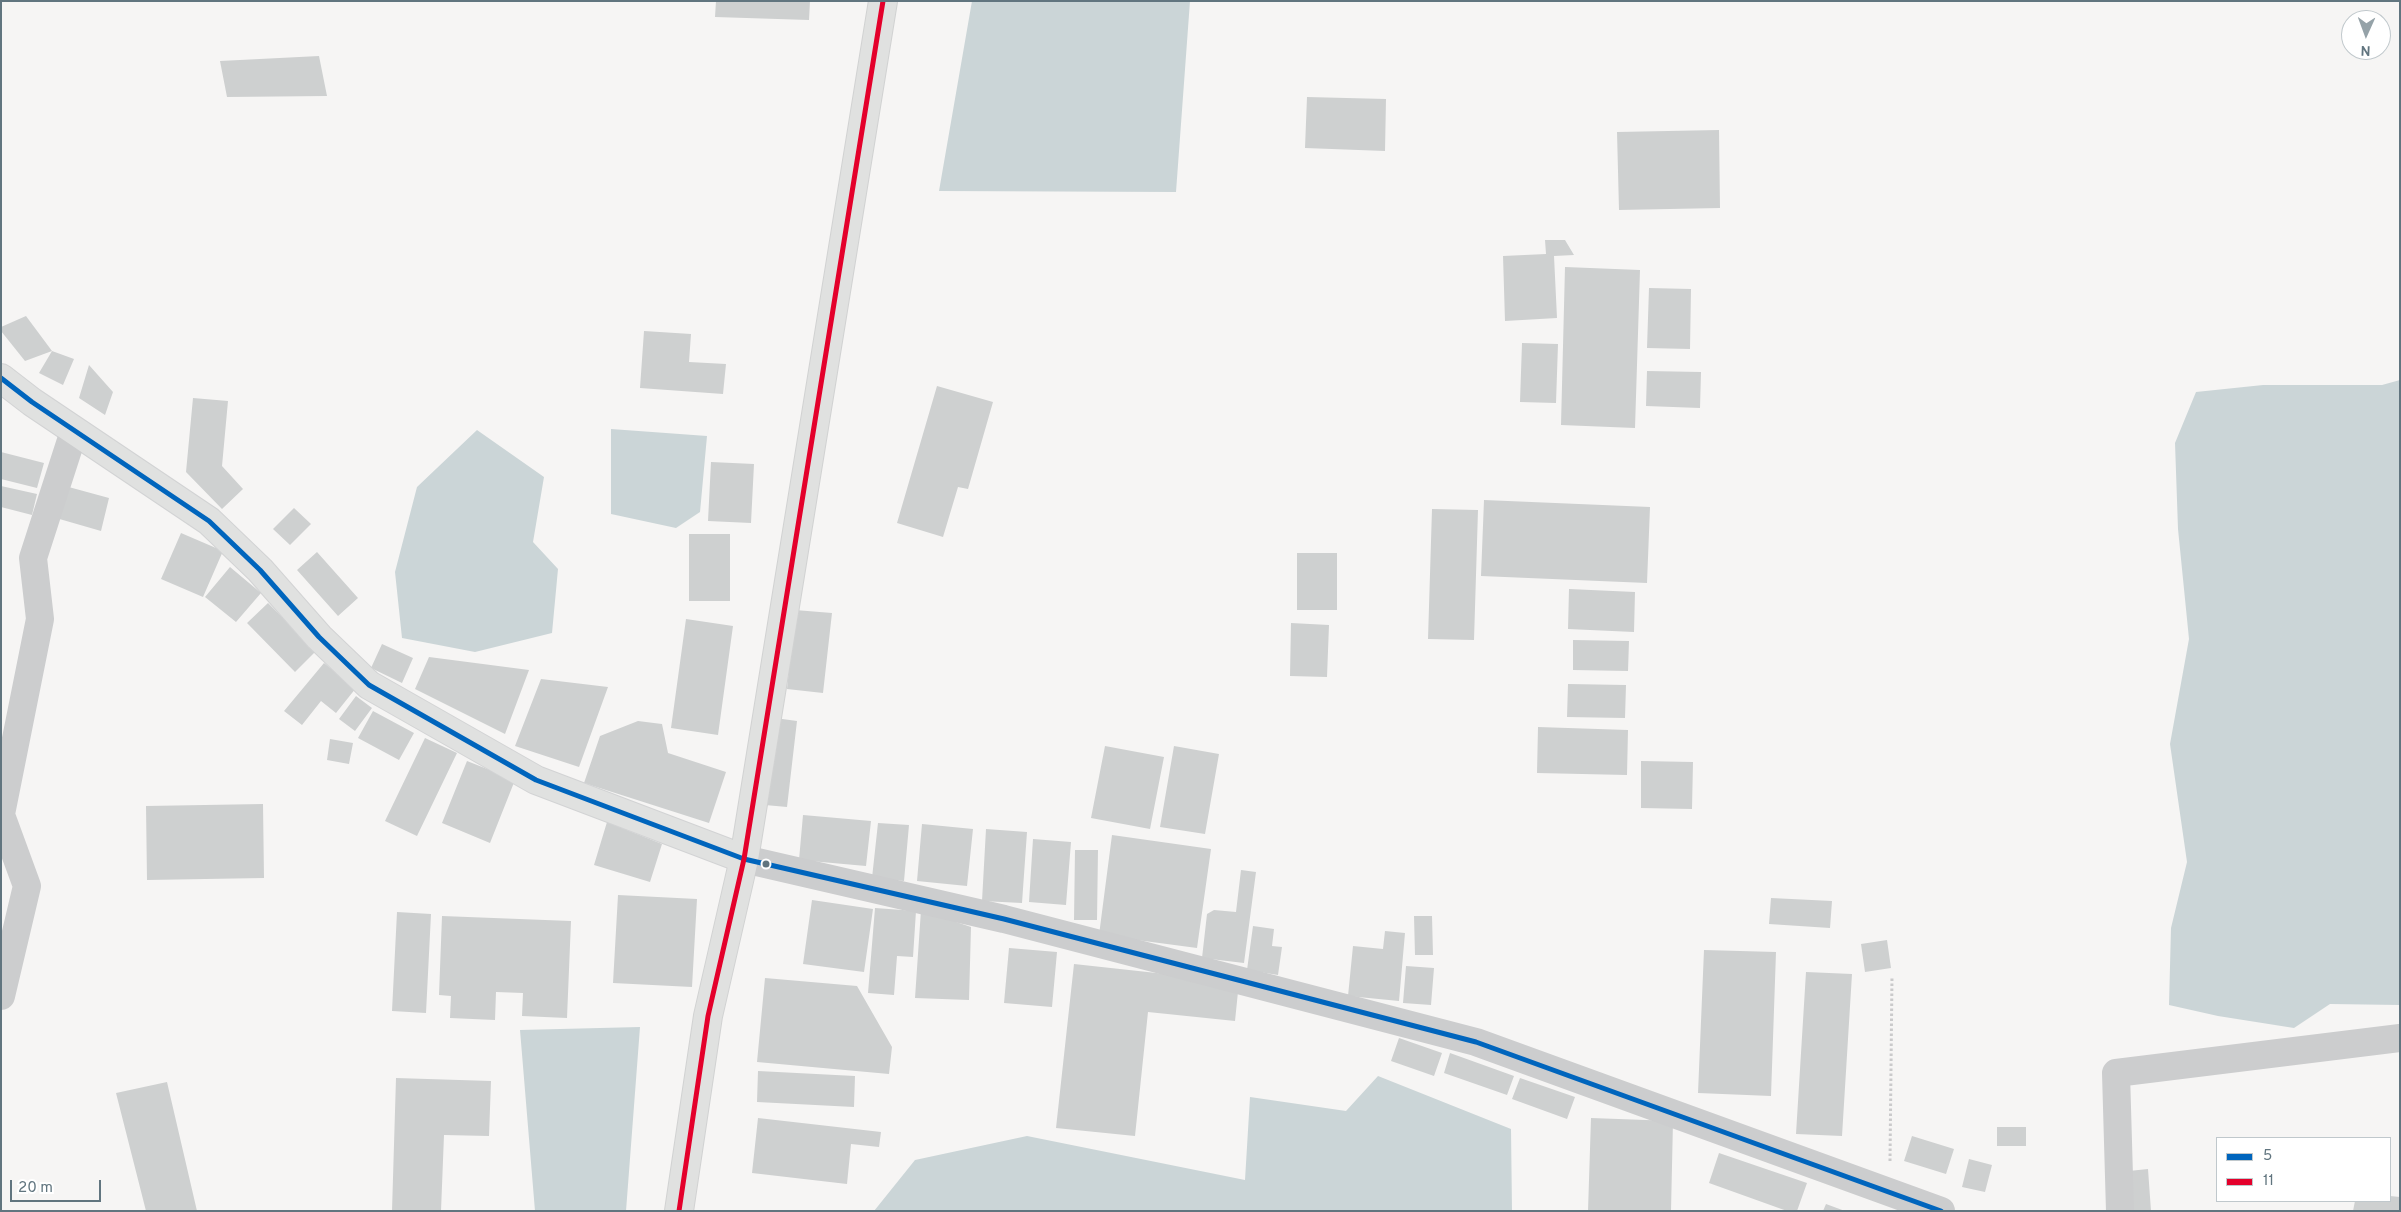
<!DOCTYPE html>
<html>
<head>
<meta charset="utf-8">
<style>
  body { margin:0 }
  #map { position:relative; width:2401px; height:1212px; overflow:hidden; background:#f6f5f4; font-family:Overpass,sans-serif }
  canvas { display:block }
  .frame { position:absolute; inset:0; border:2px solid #61757f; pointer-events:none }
  .legend { position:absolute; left:2216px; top:1137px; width:175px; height:65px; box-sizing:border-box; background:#fff; border:1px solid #c0c8cc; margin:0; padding:6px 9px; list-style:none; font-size:15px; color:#61757f }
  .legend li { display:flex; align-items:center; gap:10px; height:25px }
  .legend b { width:25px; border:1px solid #c0c8cc }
  .north { position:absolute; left:2341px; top:10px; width:50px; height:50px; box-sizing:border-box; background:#fff; border:1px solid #c0c8cc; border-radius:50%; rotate:182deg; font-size:14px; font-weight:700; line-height:20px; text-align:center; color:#61757f }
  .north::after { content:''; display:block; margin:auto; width:18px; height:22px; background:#95a2a8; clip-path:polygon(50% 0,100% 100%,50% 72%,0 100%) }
  .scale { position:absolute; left:10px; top:1180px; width:91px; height:22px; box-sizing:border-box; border:2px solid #61757f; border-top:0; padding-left:6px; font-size:15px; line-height:18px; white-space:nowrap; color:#61757f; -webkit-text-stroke:4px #fff; paint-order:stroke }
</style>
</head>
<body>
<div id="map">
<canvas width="2401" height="1212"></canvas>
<div class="frame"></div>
<ul class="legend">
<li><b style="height:6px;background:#0065bd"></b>5</li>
<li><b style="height:6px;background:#e4002b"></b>11</li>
</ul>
<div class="north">N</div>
<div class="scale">20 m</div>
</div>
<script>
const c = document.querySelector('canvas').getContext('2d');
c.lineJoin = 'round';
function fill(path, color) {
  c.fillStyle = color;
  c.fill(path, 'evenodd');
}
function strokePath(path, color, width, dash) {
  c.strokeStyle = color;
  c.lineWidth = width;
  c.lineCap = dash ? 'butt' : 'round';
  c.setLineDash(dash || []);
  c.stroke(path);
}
const water = new Path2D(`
  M972 1H1190L1176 192 939 191Z
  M2400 380V1005L2330 1004 2294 1028 2218 1016 2169 1005 2171 928 2187 862 2170 744 2189 639 2178 529 2175 443 2196 392 2263 385H2382Z
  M611 429 707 436 700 512 676 528 611 514Z
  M477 430 544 477 533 542 558 569 552 633 475 652 402 638 395 572 417 487Z
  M640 1027 626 1211H535L520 1030Z
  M1378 1076 1511 1129 1512 1211H874L915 1160 1027 1136 1245 1180 1250 1097 1346 1111Z`);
const building = new Path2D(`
  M716 1H810L809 20 715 17Z
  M319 56 327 96 227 97 220 61Z
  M1307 97 1386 99 1385 151 1305 148Z
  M1719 130 1720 208 1619 210 1617 132Z
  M1545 240H1565L1574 255 1554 256 1557 318 1505 321 1503 256 1546 254Z
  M1565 267 1640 270 1635 428 1561 425Z
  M1649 288 1691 289 1690 349 1647 348Z
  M26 316 52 351 25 361 1 331V327Z
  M644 331 691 334 689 362 726 364 723 394 640 388Z
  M1522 343 1558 344 1556 403 1520 402Z
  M52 351 74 359 63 385 39 373Z
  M89 365 113 392 105 415 79 398Z
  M1647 371 1701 372 1700 408 1646 406Z
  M937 386 993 402 968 489 958 487 943 537 897 523Z
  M193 398 228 401 222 466 243 489 222 509 186 472Z
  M1 452 44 463 37 488 1 479Z
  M711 462 754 464 751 523 708 521Z
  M1 486 37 494 32 515 1 507Z
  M65 486 109 498 101 531 56 518Z
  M1484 500 1650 507 1647 583 1481 576Z
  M294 508 311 524 290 545 273 529Z
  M1432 509 1478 510 1474 640 1428 639Z
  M181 533 223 551 203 597 161 579Z
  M689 534H730V601H689Z
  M317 552 358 598 338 616 297 570Z
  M1297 553H1337V610H1297Z
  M230 567 261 593 236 622 205 597Z
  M1569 589 1635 592 1634 632 1568 629Z
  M268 603 316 651 295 672 247 623Z
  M795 610 832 613 823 693 787 689Z
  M686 619 733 626 718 735 671 728Z
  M1291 623 1329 625 1327 677 1290 676Z
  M1573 640 1629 641 1628 671 1573 670Z
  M382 644 413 658 402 683 371 668Z
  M429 657 529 670 505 734 415 689Z
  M324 663 356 688 336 713 321 701 302 725 284 711Z
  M541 679 608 687 579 767 515 746Z
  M1568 684 1626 685 1625 718 1567 717Z
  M356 696 372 708 355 731 339 719Z
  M373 711 414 733 399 760 358 738Z
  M775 718 797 721 787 807 765 805Z
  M638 721 662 724 668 753 726 772 709 823 584 783 600 736Z
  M1538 727 1628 730 1627 775 1537 773Z
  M425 738 457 753 417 836 385 821Z
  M330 739 353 743 349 764 327 760Z
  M1105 746 1164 757 1150 829 1091 818Z
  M1174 746 1219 754 1205 834 1160 827Z
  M467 761 515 780 490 843 442 823Z
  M1641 761 1693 762 1692 809 1641 808Z
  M263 804 264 878 147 880 146 806Z
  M803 815 871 821 866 866 799 860Z
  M607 822 662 844 650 882 594 865Z
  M878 823 909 825 904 881 872 878Z
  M922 824 973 829 967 886 917 881Z
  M986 829 1027 832 1022 903 982 901Z
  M1112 835 1211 849 1197 948 1099 935Z
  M1033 839 1071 842 1066 905 1029 902Z
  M1075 850H1098L1097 920H1074Z
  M1241 870 1256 872 1244 963 1202 958 1207 914 1214 910 1236 912Z
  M618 895 697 899 692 987 613 983Z
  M1771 898 1832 901 1830 928 1769 924Z
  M812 900 873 909 864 972 803 964Z
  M875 908 916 911 913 957 897 956 894 995 868 993Z
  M921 910 971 927 969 1000 915 998Z
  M397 912 431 914 426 1013 392 1011Z
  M442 916 571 921 567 1018 522 1016 523 993 496 992 495 1020 450 1018 451 996 439 995Z
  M1414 916H1432L1433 955H1415Z
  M1253 926 1274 929 1272 946 1282 947 1278 975 1247 970Z
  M1385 931 1405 933 1399 1001 1348 996 1353 946 1383 949Z
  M1887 940 1891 968 1865 972 1861 944Z
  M1009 948 1057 952 1052 1007 1004 1003Z
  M1704 950 1776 952 1771 1096 1698 1093Z
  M1074 964 1239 982 1235 1021 1148 1012 1135 1136 1056 1128Z
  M1406 966 1434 968 1431 1005 1403 1003Z
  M1806 972 1852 974 1842 1136 1796 1134Z
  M765 978 857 986 892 1047 889 1074 757 1062Z
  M1399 1038 1442 1053 1434 1076 1391 1061Z
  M1450 1053 1514 1076 1507 1095 1444 1073Z
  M758 1071 855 1076 854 1107 757 1102Z
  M396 1078 491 1081 489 1136 444 1135 441 1211H392Z
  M1520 1078 1575 1097 1567 1119 1512 1099Z
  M167 1082 197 1211H146L116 1093Z
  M758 1118 881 1132 879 1147 851 1144 847 1184 752 1173Z
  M1591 1118 1673 1121 1671 1211H1588Z
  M1997 1127H2026V1146H1997Z
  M1912 1136 1954 1149 1946 1174 1904 1161Z
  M1719 1153 1807 1183 1797 1211H1787L1709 1183Z
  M1969 1159 1992 1165 1985 1192 1962 1187Z
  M2148 1169 2151 1211H2132L2129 1171Z
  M2390 1196 2400 1197V1211H2353L2355 1201H2390Z
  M1826 1204 1845 1211H1823Z`);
const path = new Path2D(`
  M1890 1161 1892 976`);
const street = new Path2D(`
  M1 814 40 619 33 558 74 431
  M1 815 27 886 1 996
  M744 859 1004 919 1476 1042 1941 1211
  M2120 1211 2116 1073 2400 1038`);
const secondary = new Path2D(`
  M1 378 32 402 209 521 260 570 319 637 369 685 536 780 744 859`);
const highway = new Path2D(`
  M679 1211 708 1016 744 859 883 1`);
const bus1 = new Path2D(`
  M1 378 32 402 209 521 260 570 319 637 369 685 536 780 744 859 1004 919 1476 1042 1941 1211`);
const bus2 = new Path2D(`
  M679 1211 708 1016 744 859 883 1`);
const markers = [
  [766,864,4.5,"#61757f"]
];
fill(water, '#cbd5d7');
fill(building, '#ced0d0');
strokePath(secondary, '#d2d3d4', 30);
strokePath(highway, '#d1d2d2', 30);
strokePath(path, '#cacacb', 3, [2.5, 2.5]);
strokePath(street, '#cccdce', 28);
strokePath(secondary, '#e0e1e0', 28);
strokePath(highway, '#e0e1e0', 28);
strokePath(bus1, '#0065bd', 5);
strokePath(bus2, '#e4002b', 5);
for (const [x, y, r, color] of markers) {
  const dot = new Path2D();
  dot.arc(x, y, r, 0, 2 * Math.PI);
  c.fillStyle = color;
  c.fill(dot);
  strokePath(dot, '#fff', 2);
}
</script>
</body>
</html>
